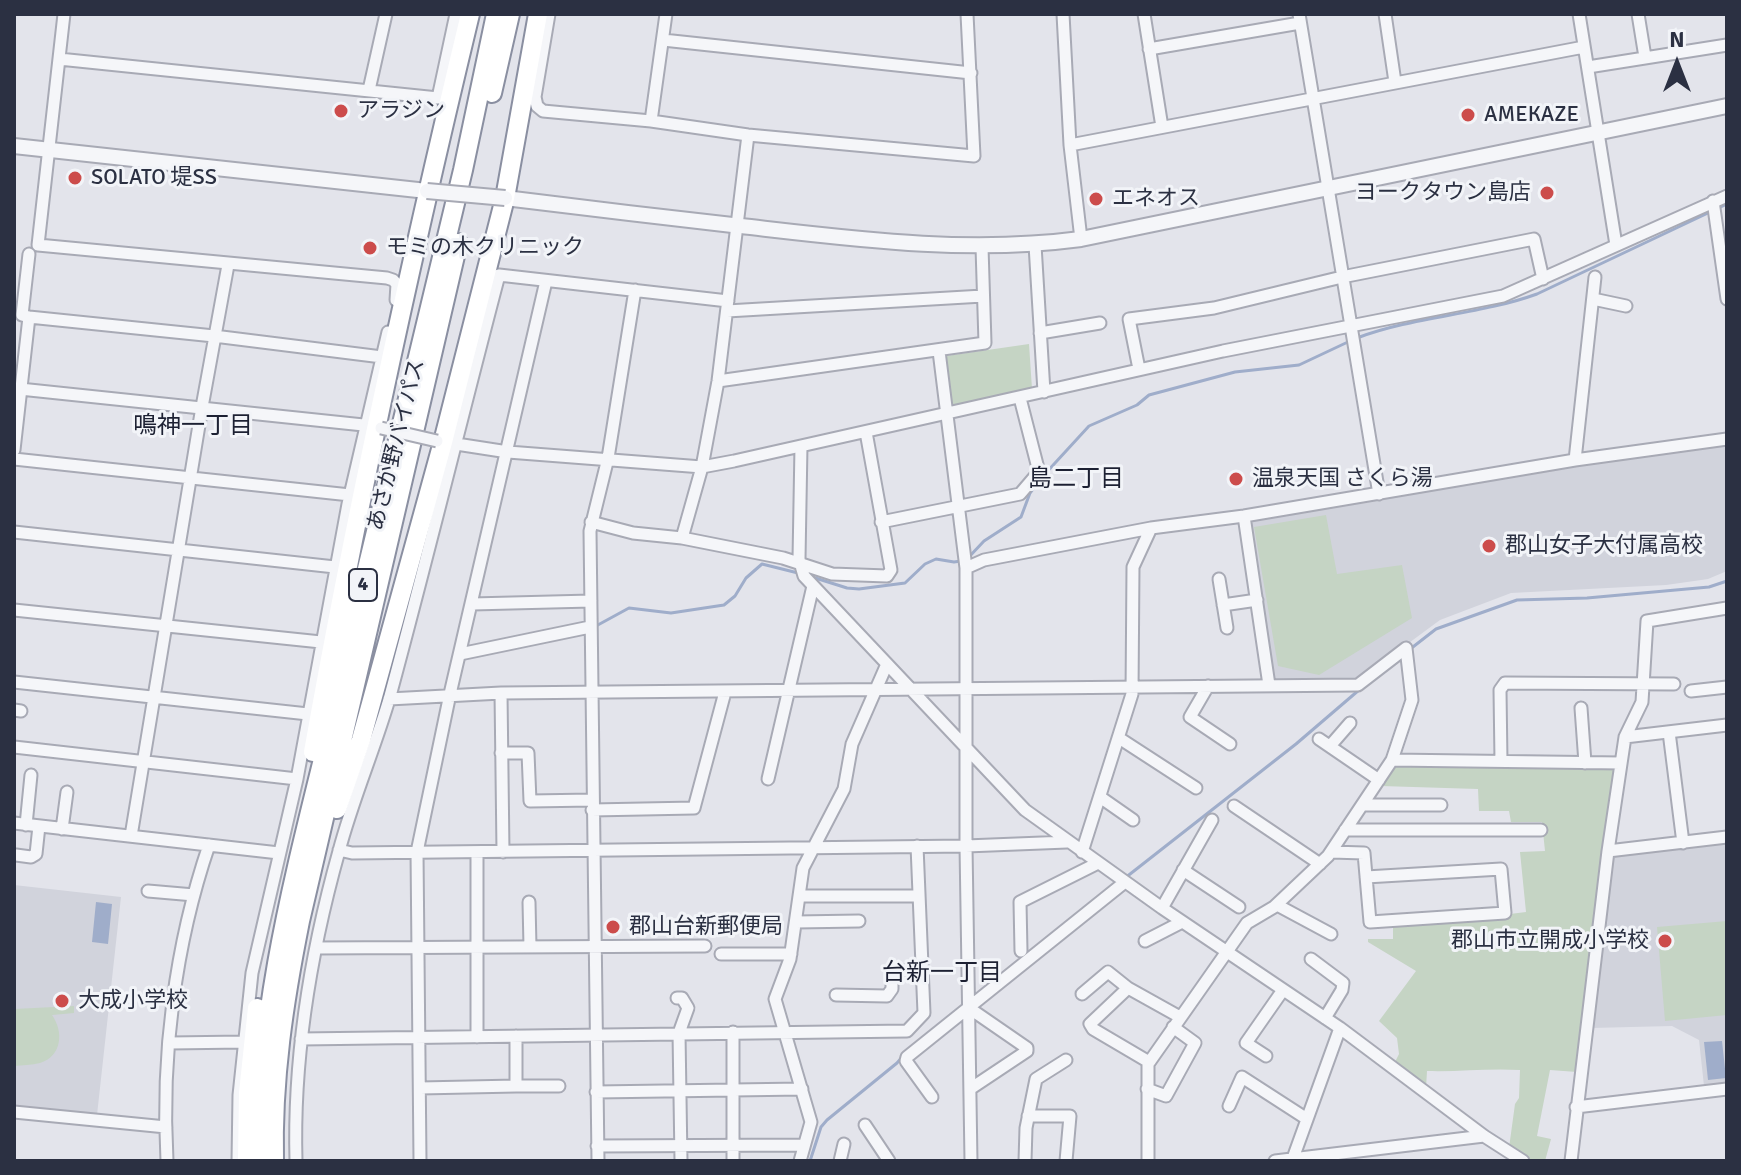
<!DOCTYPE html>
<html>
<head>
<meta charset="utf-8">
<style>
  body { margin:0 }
  #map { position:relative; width:1741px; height:1175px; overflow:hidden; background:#e3e4eb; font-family:Signika,sans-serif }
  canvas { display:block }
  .frame { position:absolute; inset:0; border:16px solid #2b3042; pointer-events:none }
  .north { position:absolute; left:1637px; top:24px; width:80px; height:80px; -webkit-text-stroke:6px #f2f4f8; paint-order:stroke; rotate:0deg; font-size:22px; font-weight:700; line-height:32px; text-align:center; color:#2b3042 }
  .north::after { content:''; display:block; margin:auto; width:28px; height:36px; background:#2b3042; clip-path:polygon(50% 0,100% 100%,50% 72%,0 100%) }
</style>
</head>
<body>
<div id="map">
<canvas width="1741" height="1175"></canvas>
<div class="frame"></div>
<div class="north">N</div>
</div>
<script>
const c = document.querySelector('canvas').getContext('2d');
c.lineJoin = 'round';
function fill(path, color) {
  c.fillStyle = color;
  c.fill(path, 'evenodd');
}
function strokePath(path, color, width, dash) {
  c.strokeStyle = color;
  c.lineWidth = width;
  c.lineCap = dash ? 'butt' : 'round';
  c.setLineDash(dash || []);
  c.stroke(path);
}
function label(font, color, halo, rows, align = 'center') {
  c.font = font + ' Signika,"Noto Sans JP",sans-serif';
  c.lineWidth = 6;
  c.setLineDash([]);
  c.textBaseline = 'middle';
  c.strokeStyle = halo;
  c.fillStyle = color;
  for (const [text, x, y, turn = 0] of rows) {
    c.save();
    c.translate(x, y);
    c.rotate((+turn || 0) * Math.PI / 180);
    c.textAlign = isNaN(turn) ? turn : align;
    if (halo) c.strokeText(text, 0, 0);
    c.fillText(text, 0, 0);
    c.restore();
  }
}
const built = new Path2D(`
  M1727 442V571L1708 579 1666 585 1511 593 1440 620 1356 682 1272 681 1248 521Z
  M1727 842V1084L1704 1086 1699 1040 1672 1026 1591 1028 1614 855Z
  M14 885 121 897 97 1115 14 1106Z`);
const green = new Path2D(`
  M1029 344 1032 389 954 407 950 404 944 358 946 356Z
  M1326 515 1337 574 1402 565 1412 618 1319 675 1278 666 1254 527Z
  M1396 763 1615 766 1577 1072 1550 1070 1537 1136 1551 1139 1545 1161H1534L1509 1148 1515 1104 1519 1098 1520 1070C1488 1068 1459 1072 1427 1071L1426 1088 1395 1062 1399 1054 1397 1038 1379 1021 1416 971 1368 942V939H1393V924L1509 917 1510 914 1526 912 1520 852 1545 851 1542 822H1511L1509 811H1479L1478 789 1381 786Z
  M1727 921V1015L1665 1021 1657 927Z
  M74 1006V1013L52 1015C64 1032 62 1056 40 1063 32 1065 22 1065 14 1066V1009Z`);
const water = new Path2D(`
  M96 902 112 904 108 944 92 942Z
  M1722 1041 1726 1078 1708 1080 1704 1042Z`);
const stream = new Path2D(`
  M1357 338C1415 316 1479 315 1537 294L1727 204
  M1044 475 1089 426 1137 405 1149 395 1235 372 1299 365 1350 341
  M968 558 984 541 1021 517 1030 493 1039 481
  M809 576 847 588 859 589 905 583 925 564 936 559 954 562 961 561
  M596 626 629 608 671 613 724 605 735 596 746 578 762 564 798 573
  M1409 650 1436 629 1517 600 1587 598 1709 587 1727 581
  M1125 878 1296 744 1359 690
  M810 1161 821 1127 827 1120 897 1063 909 1049`);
const minor = new Path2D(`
  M64 14 38 245 387 278 393 280 397 284 396 300
  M549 14 535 97 537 106 543 111 651 121 748 135 974 156 967 14
  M1063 14 1070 145 1081 239
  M1144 14 1162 127
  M1299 14 1379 494
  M1385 14 1395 82
  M1579 14 1616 245
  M1638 14 1645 57
  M663 40 971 73
  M1149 49 1300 23
  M59 59 438 98 456 14
  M1588 67 1727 45
  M369 90 386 14
  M651 121 666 14
  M1070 145 1584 47
  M1713 201 1727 299
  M1035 245 1044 392
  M1593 299 1626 306
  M727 311 983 296
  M29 317 22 315 29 254
  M1040 333 1100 323
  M939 351 966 568V846L971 1161
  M1139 369 1129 319 1214 308 1342 277 1534 239 1543 279
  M718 381 985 343 982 247
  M20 389 373 426
  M1020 398 1040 476
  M437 441 508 452 702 467 734 461 1223 351 1503 296 1727 196
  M801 446 799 559 804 576 1025 810 1162 908 1340 1028 1484 1136 1523 1161
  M14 450 29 317 214 336 382 357
  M14 459 350 495
  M1575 460 1595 277
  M1244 516 1269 685
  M591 522 633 533 682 538 783 558 832 574 887 576 891 570 866 432
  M881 522 1020 494 1038 473
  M14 532 335 567
  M682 538 702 467 718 381 748 135
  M966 568 984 560 1151 528 1244 516 1575 460 1727 439
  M1219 579 1227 628
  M472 604 591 601
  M1223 605 1257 600
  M14 610 321 642
  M460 654 590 627
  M14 682 308 714
  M1208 686 1190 717 1230 744
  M1691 691 1727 687
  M501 693 503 852
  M389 699 501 693 1358 685 1406 648 1412 700 1392 760 1328 856 1274 907 1247 923 1148 1064V1161
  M1581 708 1585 763
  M14 710 21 711
  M1669 732 1683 843
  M1625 737 1727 725
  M1119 738 1196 788
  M1319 739 1379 780
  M1330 746 1350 723
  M14 747 297 779
  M501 753H528L530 801 592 800
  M1392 760 1621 763
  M1501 761 1500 690 1505 683 1674 684
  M768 779 813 586
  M1100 797 1133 820
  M1362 805H1441
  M1234 806 1320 864
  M592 810 694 808 725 692
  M14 823 279 853
  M26 825 31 775
  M62 829 67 792
  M1345 830H1541
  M131 836 202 407 228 265
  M339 850 352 853 966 846 1067 842
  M1608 851 1727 837
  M477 852V1037
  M1082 852 1132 694 1133 567 1151 528
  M1331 852 1364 853 1370 922 1505 913 1501 869 1366 877
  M16 855 31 857 36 854 39 826
  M1183 870 1239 907
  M148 891 194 895
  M799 896H919
  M529 902 530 947
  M1277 905 1331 934
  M1162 908 1212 820
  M796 922 859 921
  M1145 941 1182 922
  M316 948 705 946
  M1021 951 1020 902 1098 863
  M721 954H791
  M1311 959 1343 983 1342 990 1325 1018
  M1128 988 1090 1024 1093 1029 1149 1062
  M1082 994 1108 972 1128 988 1180 1017
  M836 995 887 996 892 989V975L897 971 922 970
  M677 998H682L688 1008 679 1033 681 1161
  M969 1008 1027 1048V1051L970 1089
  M733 1032V1161
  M301 1039 907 1031 924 1013 917 846
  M170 1043 243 1042
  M1266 1056 1246 1043 1283 990
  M516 1086H559
  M420 1088 516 1086V1036
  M1147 1089 1166 1096 1195 1043 1173 1027
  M596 1092 802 1089
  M932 1097 906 1061 907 1057 1125 882
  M1229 1106 1242 1077 1307 1119
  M1576 1107 1727 1089
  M14 1112 166 1127
  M1028 1116H1070L1066 1161
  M865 1125 889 1161
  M597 1146 804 1145
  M167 1161C161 1056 175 945 209 845
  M238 1161 239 1095 252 973 297 779 348 504 388 332
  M296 1161C293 1057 311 951 339 851 353 798 375 748 390 696 428 556 462 415 499 275L728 301
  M420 1161 417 852 450 694 546 281
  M598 1161 590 531 608 458 635 290
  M800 1161 811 1122 775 999 790 959 803 868 844 789 852 744 887 664
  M840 1161 844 1144
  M1025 1161 1026 1128 1036 1079 1066 1060
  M1275 1161 1484 1136
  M1292 1161 1340 1028
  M1571 1161 1608 851 1625 737 1642 702 1647 621 1727 608`);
const tertiary = new Path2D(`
  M14 146 427 191
  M505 198C584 208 662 217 741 226 855 239 967 254 1081 239L1727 106`);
const trunk = new Path2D(`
  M492 93 510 14
  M313 752C357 504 411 259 470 14
  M337 809 361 740 443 442 505 198 538 14
  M247 1161 248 1093 257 1008
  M260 1161C256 966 322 791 359 602L463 170 496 14
  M274 1161C272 1079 284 1001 300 921L458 243`);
const minorBridge = new Path2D(`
  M381 428 437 441`);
const tertiaryBridge = new Path2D(`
  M427 191 505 198`);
const markers = [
  [341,111,8,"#cc4c4b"],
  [1468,115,8,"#cc4c4b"],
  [75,178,8,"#cc4c4b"],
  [1547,193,8,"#cc4c4b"],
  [1096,199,8,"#cc4c4b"],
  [370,248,8,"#cc4c4b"],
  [1236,479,8,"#cc4c4b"],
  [1489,546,8,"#cc4c4b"],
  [613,927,8,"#cc4c4b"],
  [1665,941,8,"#cc4c4b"],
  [62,1001,8,"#cc4c4b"]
];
const shields = [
  [363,585,28]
];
const shieldNames = [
  ["4",363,585]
];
const poiNames = [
  ["アラジン",357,111],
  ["AMEKAZE",1484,115],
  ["SOLATO 堤SS",91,178],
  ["ヨークタウン島店",1531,193,"right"],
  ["エネオス",1112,199],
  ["モミの木クリニック",386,248],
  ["温泉天国 さくら湯",1252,479],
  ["郡山女子大付属高校",1505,546],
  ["郡山台新郵便局",629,927],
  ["郡山市立開成小学校",1649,941,"right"],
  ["大成小学校",78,1001]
];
const streetNames = [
  ["あさか野バイパス",397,445,-76]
];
const neighbourhoodNames = [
  ["鳴神一丁目",193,427],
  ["島二丁目",1076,480],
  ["台新一丁目",942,974]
];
fill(built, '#d1d3dc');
fill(green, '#c5d4c4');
fill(water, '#9fadca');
strokePath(stream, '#9fadca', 3);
strokePath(minor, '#a8aab5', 15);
strokePath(tertiary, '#a8aab5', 18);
strokePath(trunk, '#8a8fa1', 22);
strokePath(minor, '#f5f6f9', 11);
strokePath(tertiary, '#f5f6f9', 14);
strokePath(trunk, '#fff', 18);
strokePath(minorBridge, '#a8aab5', 15, []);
strokePath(tertiaryBridge, '#a8aab5', 18, []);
strokePath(minorBridge, '#f5f6f9', 11);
strokePath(tertiaryBridge, '#f5f6f9', 14);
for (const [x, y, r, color] of markers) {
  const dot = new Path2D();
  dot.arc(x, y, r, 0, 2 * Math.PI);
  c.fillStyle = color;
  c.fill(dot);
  strokePath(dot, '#f2f4f8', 3);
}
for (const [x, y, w] of shields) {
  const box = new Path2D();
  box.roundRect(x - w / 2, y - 16, w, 32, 6);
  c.fillStyle = '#f2f4f8';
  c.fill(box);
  strokePath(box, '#2b3042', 2);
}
label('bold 20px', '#2b3042', null, shieldNames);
label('22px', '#2b3042', '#f2f4f8', poiNames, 'left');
label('22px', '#2b3042', '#f2f4f8', streetNames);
label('24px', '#1d2133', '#f2f4f8', neighbourhoodNames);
</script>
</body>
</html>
